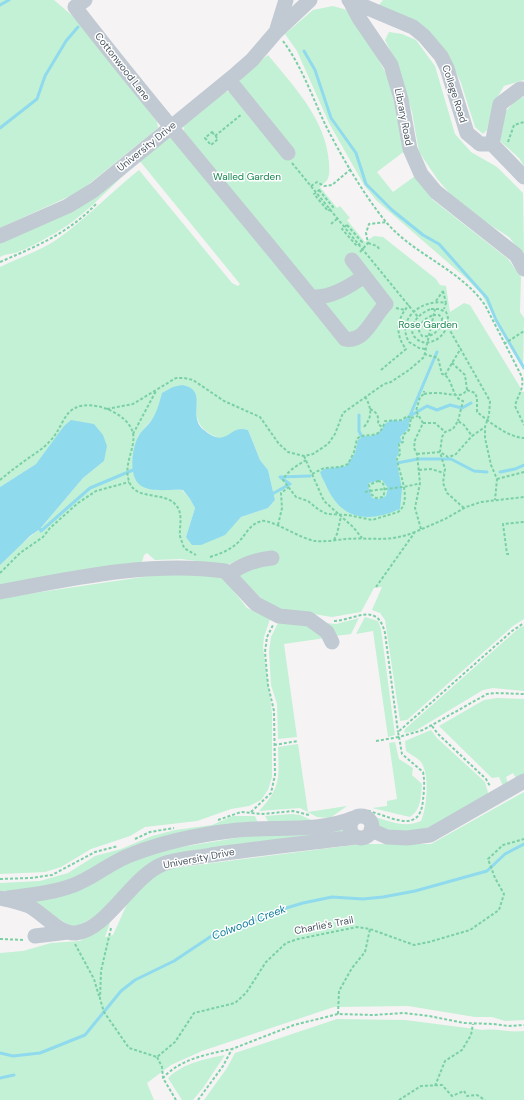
<!DOCTYPE html>
<html>
<head>
<meta charset="utf-8">
<style>
  body { margin:0 }
  canvas { display:block; background:#f5f3f3 }
</style>
</head>
<body>
<canvas width="524" height="1100"></canvas>
<script>
const context = document.querySelector('canvas').getContext('2d');
context.lineJoin = 'round';
function paint(path, color) { context.fillStyle = color; context.fill(path, 'evenodd'); }
function stroke(path, color, width, dash) { context.strokeStyle = color; context.lineWidth = width; context.lineCap = dash ? 'butt' : 'round'; context.setLineDash(dash || []); context.stroke(path); }
function label(font, color, halo, rows, align = 'center') {
  context.font = font + ' "DM Sans",sans-serif'; context.lineWidth = 3; context.setLineDash([]); context.textBaseline = 'middle'; context.strokeStyle = halo; context.fillStyle = color; for (const [text, x, y, turn = 0] of rows) {
    context.save(); context.translate(x, y); context.rotate((+turn || 0) * Math.PI / 180); context.textAlign = isNaN(turn) ? turn : align; if (halo) context.strokeText(text, 0, 0); context.fillText(text, 0, 0); context.restore();
  }
}
const green = new Path2D(`
  M0,0H54L82,24L157,122L158,128L79,192L0,228Z
  M383,0H524V80L504,86L493,105L487,130L483,134L475,127L461,83L450,58L379,5Z
  M333,6L347,10L357,22L387,75L406,150L377,172L393,192L415,176L433,200L508,259L521,277L520,312L524,318L523,369L482,295L467,279L377,201L364,185L329,123L297,51L285,34L313,10Z
  M389,32L402,34L416,40L435,66L455,134L471,152L497,167L523,193L524,256L509,237L462,207L438,180L419,152L412,112L399,68L385,40Z
  M268,55C294,87 326,119 329,163C329,167 330,174 328,178C327,182 322,184 320,187L337,208L340,206L350,218L347,220L365,242L374,236L383,237L436,279L440,285L446,286L450,312L464,303L470,305L520,387V391L524,392V619L513,626L407,720L400,721L385,620L380,613L372,610L382,587L374,588L361,612L332,617L270,607L238,575V560L228,565L181,559L155,560L147,553L144,555L142,562L102,571L0,587V565L10,553L41,528L83,478L104,461L45,453L36,464L0,487V267C18,258 40,251 56,240C86,219 110,193 139,170L232,283L238,286L240,284L139,160L169,137L185,135L183,125L225,91L233,93L240,87V78ZM197,401C195,417 197,426 212,435C215,436 218,438 220,438C233,439 232,425 248,430L260,460L268,470L275,500L268,508L241,517L224,535L186,537L195,508L190,499L182,490L149,489L135,478L133,460L138,436L154,417Z
  M524,97V166L519,158L500,141L505,112L518,98Z
  M133,167C105,191 82,220 48,237C38,243 26,249 15,253C10,254 5,254 0,257V241Z
  M163,574L221,575L247,608L270,619L264,637L263,647L272,713V777L268,790L261,800L249,806L231,809L197,821L145,827L130,836L91,849L61,867L45,872L0,874V598Z
  M365,617L378,621L381,629L395,735L388,737L373,631L356,634Z
  M359,618L351,634L335,636L326,623L336,624Z
  M278,623H311L325,638L284,644L297,737L278,739L277,704L271,685L269,652L271,637Z
  M524,626V691L493,688L483,690L415,731L404,733L405,729L519,628Z
  M497,698L524,699V776L517,780L513,773L506,777L508,784L503,786L499,777L492,778L439,726L484,700Z
  M431,730L437,738L485,782L489,796L432,830L407,834L376,828L375,817C392,822 404,828 421,821C427,808 430,774 421,762C418,758 411,755 406,751L405,741Z
  M395,742L399,759L413,768L412,775L422,784C421,797 421,810 410,817L372,808L387,806V801L397,799L389,743Z
  M298,744L308,812L347,806L330,818L317,817L300,808L259,811C281,787 279,779 278,747Z
  M524,792V1020L505,1021L492,1017H475L408,1006L334,1007L202,1051L171,1065L147,1083L154,1100H0V953L23,951L51,943L80,941L100,930L112,917L105,937L113,935L127,904L153,877L166,869L361,844H431Z
  M292,814L300,815L316,822L269,823L265,816Z
  M233,816H255L258,823L139,846L73,880L57,885L4,892L0,890V883L40,881L68,873L95,856L121,849L152,836L175,830L212,825Z
  M344,827L346,833L161,860L104,911L75,928L24,899L144,853L255,835Z
  M337,1019L405,1020L483,1030C497,1028 510,1033 524,1031V1100H204L227,1068L235,1053Z
  M225,1055L203,1088L193,1100H182L168,1078C183,1063 205,1059 225,1055Z`);
const water = new Path2D(`
  M182,385C210,390 186,416 204,430C228,450 228,424 248,430L260,460L268,470L275,500L268,508L241,517L225,535L201,545H192L186,537L195,508L190,499L183,490C170,489 150,493 140,485C128,476 132,447 139,435C143,429 151,423 154,416C158,409 160,400 162,393L173,387Z
  M407,417L410,419L408,429L400,437L402,442L398,444L399,453L396,458L402,489L400,509C365,524 340,519 325,483C323,479 321,476 320,472L324,469L346,466L355,453L358,440L364,436C376,437 380,433 386,423L391,420L402,421ZM382,480L388,488L386,496L379,499L372,498L368,486L369,483Z
  M71,420L94,424L103,435L107,446L104,461L83,478L40,529L30,536L0,565V487L36,464L64,426Z`);
const stream = new Path2D(`
  M0,5L9,0
  M304,51L315,70L331,118L356,153L366,184L392,210L423,235L439,244L487,298L496,320L524,368
  M0,128L37,99L45,76L66,41L78,27
  M359,415V431L362,437
  M410,416L427,406L437,410L450,405L462,408L471,403
  M409,418L437,352
  M397,463L418,459H451L474,471L487,472
  M500,472L515,469L524,465
  M274,493L290,484L280,477L310,476
  M40,529L41,531L90,488L133,470
  M0,1053L13,1056L40,1053L85,1035L121,991L135,980L174,961L213,935L249,923L273,912L303,903L332,897L363,899L383,897L415,891L487,871L505,854L524,844
  M0,1078L14,1075`);
const path = new Path2D(`
  M283,41C301,65 312,96 325,124C341,156 364,195 386,222C414,255 460,269 485,305L522,377C524,390 518,394 515,406L524,425
  M212,132L218,139L211,145L205,138Z
  M215,136L242,114
  M508,142L514,125L524,122
  M292,163L418,317
  M311,186L317,182L324,186L332,185L351,169
  M319,190L333,207L328,211L314,194Z
  M331,224L338,218
  M347,225L362,242L357,246L342,229Z
  M368,243L377,246L380,250
  M360,252L368,243L366,233L369,224L387,222
  M0,262C37,246 69,233 97,203
  M443,291L446,303
  M436,301L443,291
  M396,308L405,310
  M431,309H439L446,312C456,331 427,355 413,335C409,323 420,313 431,309Z
  M433,315H439L442,318C442,329 433,338 422,336L419,331C419,323 426,318 433,315Z
  M412,327L449,324
  M448,327L490,401L489,415L485,427V438L491,465L497,479L495,500
  M504,344L524,331
  M425,349L419,348L409,342C395,318 424,298 446,303L444,309
  M424,354L438,358L442,374C454,377 450,397 463,401L458,421
  M381,370L406,349C395,335 396,319 409,305
  M445,375L461,348
  M467,390L475,393L477,398V412C490,422 507,437 524,438
  M424,394C440,391 446,395 459,395C463,395 465,392 467,390L465,375L451,362
  M107,409L133,404L176,378H184L193,380L224,401L260,417L279,444L288,452L304,456L313,454L328,444L335,434L343,413L384,384L391,382L409,370L424,357L435,309
  M370,409C377,412 379,416 378,424L382,427
  M411,418L418,416
  M423,423H435L445,432
  M364,427C372,417 372,410 366,398
  M133,434L156,391
  M417,454L440,452L448,457L455,455L472,436
  M304,456L324,501L353,527L362,538
  M306,460C298,465 287,471 283,480L296,497L308,501L319,510L327,514L348,515L372,520L398,512C413,501 399,474 397,459L400,454L399,444L403,442V435L409,430L411,418L407,416L402,420L385,421C384,424 383,428 381,430C375,439 364,432 357,439L354,452L348,464L340,467L324,468L312,474
  M419,470L431,469L444,473
  M497,479L524,472
  M0,480C6,475 12,470 19,465C33,454 47,448 57,432C62,424 66,412 75,408C92,399 128,413 133,433C136,448 123,464 129,481C135,501 163,491 175,504C184,513 179,526 180,536C181,540 183,544 184,548L196,555
  M378,481L382,482C385,486 385,492 383,497L376,498L371,494L369,485Z
  M365,492C382,488 402,489 420,483
  M464,508L447,493L443,483L445,469L440,452L442,437L445,432L453,429L458,421L464,425L472,436L485,427
  M278,525L282,508L281,493L289,487
  M421,529L415,508L420,483L417,454L414,448L415,440L423,423L416,411L420,397L424,394V391
  M334,540L337,534L341,516
  M509,554H507L503,524L524,522
  M210,557C219,554 228,551 235,545C245,538 248,524 262,521C271,519 301,539 315,541C325,542 336,540 346,539C373,537 388,543 415,532
  M0,573L20,553L43,537L50,528L78,503L96,491L129,482
  M376,587L415,532L445,519L466,507L481,502L524,497
  M334,621C356,620 377,601 385,633L398,732
  M432,726L438,734L486,779L490,786
  M376,741L399,737L398,732L512,631L524,623
  M274,745L298,741
  M363,810C384,812 420,839 423,800C424,791 425,782 423,772L402,754L399,737L423,730L487,694L495,693L524,694
  M251,812L271,793L275,775L274,711L268,685L265,652L267,637L273,625
  M218,820L241,812L263,814L293,811L309,815
  M135,839L150,832L174,828
  M0,879L31,878L52,875L95,852L118,846
  M111,928L101,971L100,999L104,1012L129,1048L157,1057L175,1042L194,1013L235,1003L246,993L266,962L286,943L298,939L357,927L370,929L414,945L429,942L470,930L499,910L504,894L495,878L488,859L503,845L524,839
  M0,939L25,940
  M75,944L94,979L99,996
  M338,1014L339,991L352,968L365,952L370,929
  M157,1057L162,1067L163,1078
  M435,1086L445,1061L462,1050L471,1035L473,1024
  M176,1100L163,1078C180,1059 208,1054 232,1049
  M198,1100L223,1066L232,1049L294,1025L338,1014L373,1015L404,1013L429,1016L464,1023L494,1024L508,1026L524,1025
  M399,1100L421,1086L442,1085L452,1096L464,1091L467,1096L477,1095L485,1100`);
const minor = new Path2D(`
  M85,0L75,7C162,120 256,227 345,339C365,343 372,318 386,304L352,260
  M349,0L413,27L424,36L441,56L447,68L467,133L480,144H492L524,177
  M350,1L359,18L391,65L401,99L410,149L421,174L436,192L516,255L524,269
  M277,29L286,0
  M229,80L288,153
  M492,144L500,104L520,89H524
  M0,236L68,206L94,190L236,74L252,60L276,32L310,0
  M312,297C331,298 349,287 364,276
  M229,574C243,564 255,560 272,558
  M0,592C74,578 150,561 225,571L256,604L279,616L309,619L327,632L332,642
  M350 827a11 11 0 1 1 22 0a11 11 0 1 1-22 0Z
  M371,830L387,837L407,838L430,835L524,781
  M0,898C10,900 20,902 29,906C44,914 59,934 76,933C108,929 132,876 163,864C178,858 196,858 211,855C259,848 308,843 356,837
  M8,898C30,895 53,893 74,885C95,877 112,861 133,854C164,842 197,835 230,831C271,825 315,834 354,818
  M35,936L68,932`);
const streetNames = [
  ["Cottonwood Lane",122,67,52],
  ["College Road",454,94,72],
  ["Library Road",403,117,79],
  ["University Drive",147,147,-39],
  ["University Drive",199,859,-11],
  ["Charlie's Trail",324,926,-11]
];
const parkNames = [
  ["Walled Garden",247,177],
  ["Rose Garden",428,325]
];
const waterNames = [
  ["Colwood Creek",249,923,-21]
];
paint(green, '#c3f1d5');
paint(water, '#90daee');
stroke(stream, '#90daee', 3);
stroke(path, '#7ad0a6', 2, [3, 2]);
stroke(minor, '#c1cad2', 15);
label('10px', '#4a5661', '#fff', streetNames);
label('10px', '#17864f', '#fff', parkNames);
label('italic 11px', '#0c7c9b', '#fff', waterNames);
</script>
</body>
</html>
